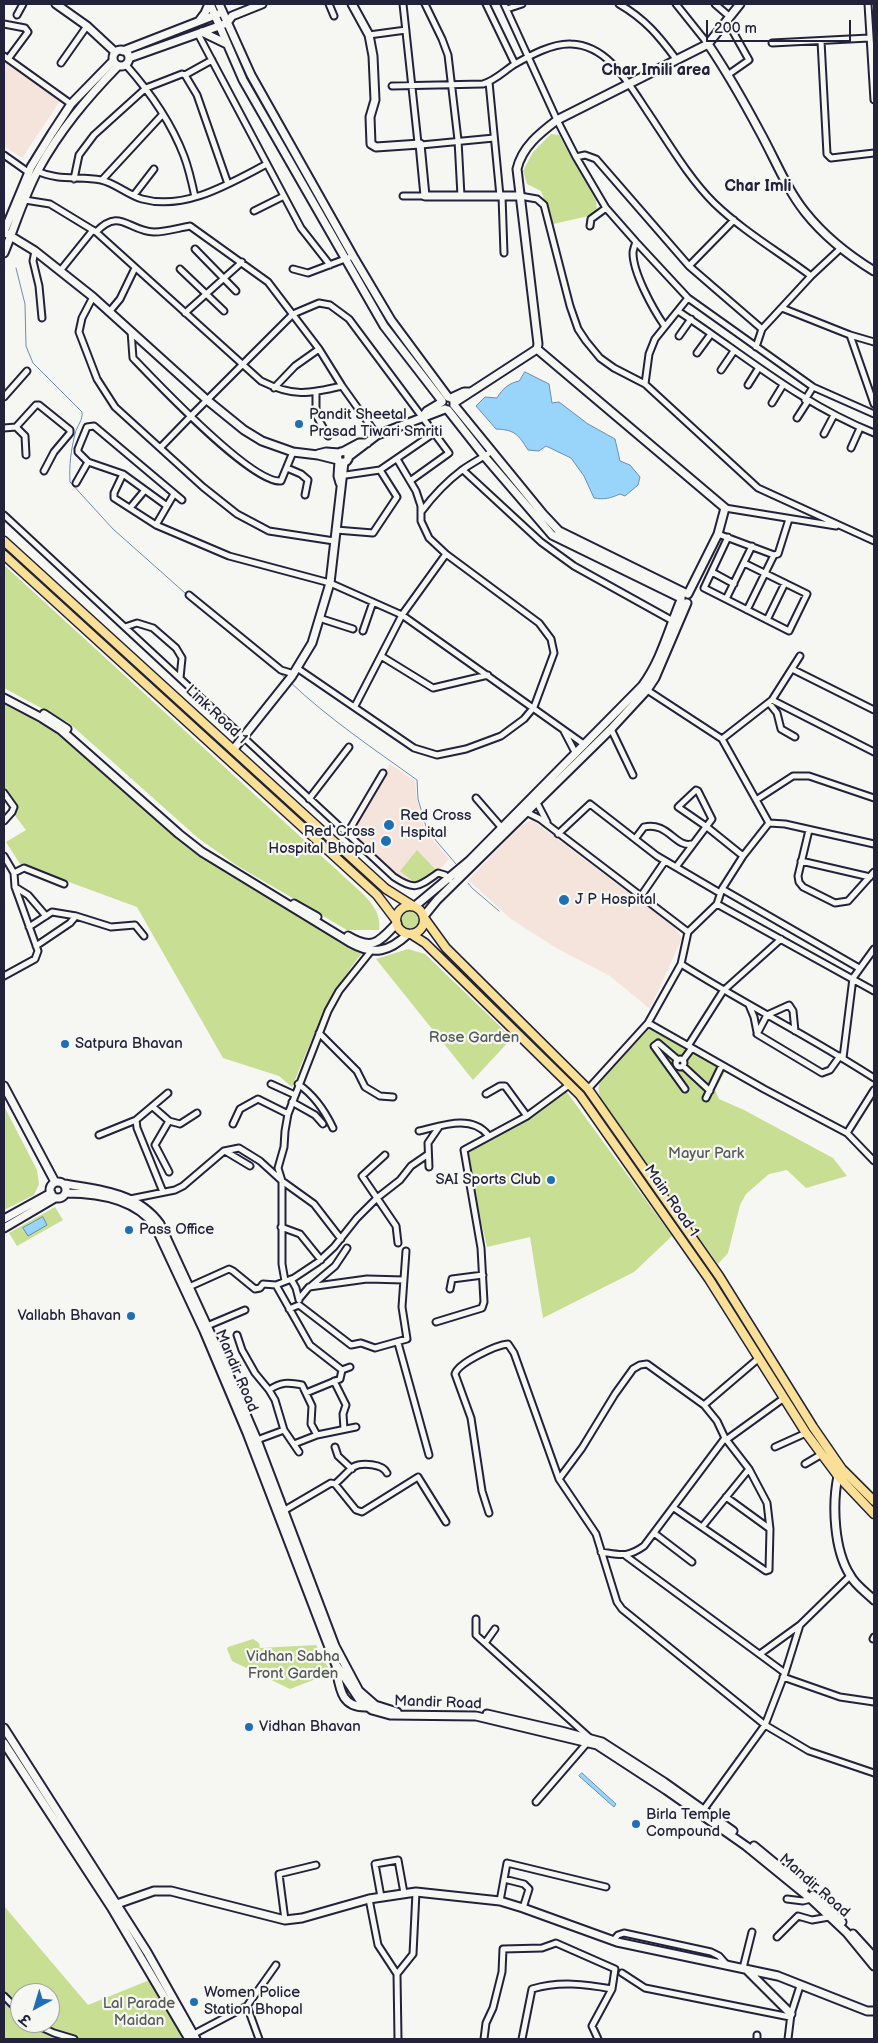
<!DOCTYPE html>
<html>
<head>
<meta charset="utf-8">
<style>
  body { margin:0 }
  #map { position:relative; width:878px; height:2043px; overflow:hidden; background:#f6f6f2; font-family:"Balsamiq Sans","Playpen Sans Deva",sans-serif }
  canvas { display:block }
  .frame { position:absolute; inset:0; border:5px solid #22223b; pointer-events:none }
  .north { position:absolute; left:10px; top:1983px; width:50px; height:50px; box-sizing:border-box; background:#f6f6f2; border:1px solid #a1a1a9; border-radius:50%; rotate:219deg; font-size:14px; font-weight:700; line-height:20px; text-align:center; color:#22223b }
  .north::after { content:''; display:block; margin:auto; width:18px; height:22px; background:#1f6fb2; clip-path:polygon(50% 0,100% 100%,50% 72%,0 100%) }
  .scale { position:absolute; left:706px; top:20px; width:145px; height:22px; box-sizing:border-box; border:2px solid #22223b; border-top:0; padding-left:6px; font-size:15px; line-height:18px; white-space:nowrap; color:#22223b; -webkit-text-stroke:4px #f6f6f2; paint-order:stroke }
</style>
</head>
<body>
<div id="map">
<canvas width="878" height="2043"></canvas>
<div class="frame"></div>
<div class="north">उ</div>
<div class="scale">200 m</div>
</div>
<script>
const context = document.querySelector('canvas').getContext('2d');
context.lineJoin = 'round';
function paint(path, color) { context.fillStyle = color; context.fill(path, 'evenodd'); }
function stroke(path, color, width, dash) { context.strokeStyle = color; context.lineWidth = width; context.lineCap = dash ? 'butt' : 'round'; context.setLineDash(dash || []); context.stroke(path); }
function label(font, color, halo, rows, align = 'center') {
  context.font = font + ' "Balsamiq Sans",sans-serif'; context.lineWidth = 4.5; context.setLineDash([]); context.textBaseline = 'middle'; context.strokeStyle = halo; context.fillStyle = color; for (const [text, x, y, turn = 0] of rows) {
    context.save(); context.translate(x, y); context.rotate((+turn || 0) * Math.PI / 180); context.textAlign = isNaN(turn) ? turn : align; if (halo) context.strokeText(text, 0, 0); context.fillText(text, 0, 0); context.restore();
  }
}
const built = new Path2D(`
  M4,60L60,101L22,158L4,146Z
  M390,764L415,781L417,800L425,830L449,859L439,870L418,883L408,884L395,877L349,834Z
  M532,820L674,927L682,938L650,1009L610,976L558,949L511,919L468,880L522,825Z`);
const green = new Path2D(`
  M551,134L559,135L596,200L597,210L593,215L553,224L541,191L527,184L523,171L533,152Z
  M4,565L364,895C374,906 381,915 379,930H347L236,865L198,838L69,723L4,688Z
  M4,704L41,722L90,759L195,852L302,919L364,951C329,991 312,1040 292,1087L279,1076L223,1058L137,907L20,864L6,842L26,830L4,801Z
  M417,850L435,869L415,883L400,871Z
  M400 920a11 11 0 1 1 22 0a11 11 0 1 1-22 0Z
  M408,949L425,954L512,1038L473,1080L376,959Z
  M649,1029L726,1070L715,1090L719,1099L744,1110L833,1158L847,1176L806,1188L787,1170L769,1174L746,1194L740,1205L728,1253L718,1264L603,1104C599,1096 597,1090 600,1081Z
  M560,1088L566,1091L672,1236L634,1272L543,1318L530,1237L487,1247L466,1156L471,1147Z
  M4,1106L37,1170L39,1184L34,1195L4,1210Z
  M55,1207L63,1220L17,1246L9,1233Z
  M253,1639L259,1643L260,1648L316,1645L331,1673L290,1689L232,1661L227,1649L228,1647Z
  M4,1906L88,2005L152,1979L183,2039H4ZM20,1993H50V2023H20Z`);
const water = new Path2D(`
  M525,372L549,384L552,403L559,402L588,424L615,439L620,461L630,465L640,477L638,485L625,496L620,494C611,498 604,500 594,498L584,476L571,458L546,446L539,451L528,450C518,434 515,430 496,429L476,406L485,397L497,398C502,389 509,383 519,381Z
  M43,1217L47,1225L28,1236L23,1228Z
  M582,1773L616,1804L614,1807L579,1776Z`);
const stream = new Path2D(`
  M16,268L25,304L26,346L33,363L82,412C83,421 77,425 75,434C71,450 69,465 70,482L113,529L203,609
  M264,659L285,678
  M290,682C329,719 374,749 417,780L418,799L427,830L456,864
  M468,883L472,888L499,911`);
const street = new Path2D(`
  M329,4L334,16
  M403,4L418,143
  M425,4L442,39L448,55L458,140L461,196
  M486,4L515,64
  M504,4L557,120L576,157L606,208L636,242L688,298L813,387L874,414
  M619,4C645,19 659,36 676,59
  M676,4L708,44
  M715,4L730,17
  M868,4L874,100
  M507,9L522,4
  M17,15L23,4
  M727,21L749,60L729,74
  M4,24L25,28L28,32L8,59
  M198,34L301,228L330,265
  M369,35L406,30
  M821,41L827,154L831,158L874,153
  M772,43L869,38
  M4,56L71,104
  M61,63L87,26
  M126,65C150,92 171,122 184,156C189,169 192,183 195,197
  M185,75L212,60
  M489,82L500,196
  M392,86L483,84C496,80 504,71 515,64C531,55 553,43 571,44C608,45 629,84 647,111C668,142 688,177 714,203C743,231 779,252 811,276
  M421,145L494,138
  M4,155L28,172
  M576,157L585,155L596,159L689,266L762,329
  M37,171C58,181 79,176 101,180C115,183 128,195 142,199C186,211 230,183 267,164
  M74,179L79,155L94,135L146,88L182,74L185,75L197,95L228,184
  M102,180L163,114
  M134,195L154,169
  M403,196H425
  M502,196L504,253
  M520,196L537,199L544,205L570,306L578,329L586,341L600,358L614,368L645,384L758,488L874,541
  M25,200L50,204L96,232L261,381C293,397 308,394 342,386
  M254,211L284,196
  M590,226L591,219L606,208
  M96,232C120,207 128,231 154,232C167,232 178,228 190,226L268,282L319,349L342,386L377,435
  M636,242C635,245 633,250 633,253C633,273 653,309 664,325
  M195,249L236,291
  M35,251L33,261L39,286L42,318
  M689,266L734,220
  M180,269L224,311
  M293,269L308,273L353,256
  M60,271L93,230
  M93,297L82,318L79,332L97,379L115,407L203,487L237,514L269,531L334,541
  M782,308L850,335L874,342
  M110,311L120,299L135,268
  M678,311C743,354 801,404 874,433
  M185,313L242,262
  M131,331L133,358C156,382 252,484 281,481L293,452
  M850,335L874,404
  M679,336L691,319
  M756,347L762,329L811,276L841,248
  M697,353L711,334
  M721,370L734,351
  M645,384L649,354L655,339L688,298
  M748,385L758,369
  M274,388L295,366L319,349
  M316,392V415L328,436
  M4,397L27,371
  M805,400L813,387
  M772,403L783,385
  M797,418L808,401
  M16,427L25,436L26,455
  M4,428L16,427L36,405H39L70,430V433L54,452L44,471
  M824,434L834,415
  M161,447L191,416L293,314L319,303L330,305L349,319L449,453L410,481
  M851,448L860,428
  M287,468L301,474L308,480L305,495
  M463,470L541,542L574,566L673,621
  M123,474L114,493V498L156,525L229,556L330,583L402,615L585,745
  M339,476L380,470L434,433
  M76,483L88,462
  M167,506L123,474L88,462L78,452V449L87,427L94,426L182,500
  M130,508L145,490
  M725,508L836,526
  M421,512C433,496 446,482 462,470C472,463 482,458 492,451
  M4,515L394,877C415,891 418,887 438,873L445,875L450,880
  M156,525L174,494
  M336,530L373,533L397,497L380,470
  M718,534L774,555L778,554L789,519
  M728,537L704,588L789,631L807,594L744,563
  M712,572L734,584
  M189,595L281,670L294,674
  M726,599L752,546
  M747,610L774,555
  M319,618L353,629
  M767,620L785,583
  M125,627L137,623L153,628L176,648L182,658L180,678
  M363,631L373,602
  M381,656L433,688L488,675
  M297,668L414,748L437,755L466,749L501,736L524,719L534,707L554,653L551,639L539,623L446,554L429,538L421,521V506L416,491L397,459
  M792,669L874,710
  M644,688L722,739L769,823L785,824L874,844
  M772,700L874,752
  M769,703L777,713L781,729L795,737
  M355,706L402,615L446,554
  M611,729L633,775
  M564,731L576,754
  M722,739L772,700L800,656
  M4,793L14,807L12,812L4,821
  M476,798L502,828
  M309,799L349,747
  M756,800L793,776H809L874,798
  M536,801L547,822
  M524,811L540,819L688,932
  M809,830L798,876L799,882L803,887L835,903L848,901L874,872
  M347,834L383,773
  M558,834L590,804L657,856L720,893
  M635,839L644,827C667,821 676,848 691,844
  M4,856L14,873L15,887L38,951L35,959L4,976
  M801,861L870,877
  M676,867L712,819L698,791L696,790L678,807L707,827L743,856
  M14,873L24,868L64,884
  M15,887L28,895L46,916
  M722,889L859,968
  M641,896L665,861
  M717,904L874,991
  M29,927L52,912L76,916L111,927L135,925L144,936
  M36,946L70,923L76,916
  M681,964C744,1004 811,1037 874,1078
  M749,1005L754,1017L757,1032
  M648,1023L764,1089L847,1133L874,1161
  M795,1031L793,1011L789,1005L767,1015L757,1034L822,1073L830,1070L840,1056
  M319,1033L357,1071L365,1087L380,1096L393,1097
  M688,1046L723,991L781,939
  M843,1058L853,978L874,949
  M676 1063a4 4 0 1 1 8 0a4 4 0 1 1-8 0Z
  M678,1060L658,1043L654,1046L685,1089
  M683,1060L692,1048
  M683,1066L710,1091
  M271,1084L295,1095
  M298,1084C314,1095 325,1111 333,1128
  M588,1089L648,1023L681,964L688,932L717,904L722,889L743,856L769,823
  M486,1094L500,1086H505L527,1116
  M706,1098L722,1065
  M292,1102L315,1115L323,1124
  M153,1107L169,1121L155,1145L169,1172
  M169,1121L180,1124L197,1113
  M233,1124L240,1109L258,1099L288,1114
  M419,1131C441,1126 471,1114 488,1135
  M847,1133L874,1090
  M99,1135L136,1120
  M225,1151L250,1166
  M385,1155L362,1176L396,1226L398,1243
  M429,1167L428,1143L439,1127
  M163,1192L137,1128L136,1120L168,1093
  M130,1199L175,1190L183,1186L224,1151L239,1148L260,1161L282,1181L314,1204L341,1239
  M281,1227L300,1234L321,1260
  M291,1279L296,1288L299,1300
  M285,1281L282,1264V1181L278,1168L284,1147L285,1131L288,1114L328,1011L339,991L371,951
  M276,1285L310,1345L342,1370
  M189,1287L229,1269L233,1271L255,1289L260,1288L263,1284L276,1285L294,1278L318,1262L334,1247L357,1218L377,1198L400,1180L411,1166L427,1155
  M310,1287L335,1266L347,1248
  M450,1289L452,1279L483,1275
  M299,1299L309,1287L367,1279L404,1280
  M289,1309L299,1305L351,1345L361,1343L375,1348L407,1339L402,1307L406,1251
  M436,1322L482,1308L484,1302L481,1248L464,1150L527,1116L569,1085
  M207,1326L245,1310
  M237,1335L242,1350L255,1373L269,1390L275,1400L284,1430L299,1452
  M398,1343L429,1455
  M334,1381L346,1405L343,1414L344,1429
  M269,1390C281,1382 288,1382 302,1385L312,1406L311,1424L317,1435
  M306,1393L340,1379L342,1370L350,1367
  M704,1405L759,1358
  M257,1440L284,1430
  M726,1440L784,1398
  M294,1444L317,1435L356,1427
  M335,1447L338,1456L352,1469
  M775,1447L806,1433
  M805,1464L822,1454
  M559,1479L582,1448L615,1394L633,1369L640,1365L647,1364L704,1405L717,1421L725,1438L749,1469L767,1503L770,1529L769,1570L766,1571L674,1508
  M335,1484C341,1479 349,1470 353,1467C362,1462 383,1464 387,1473
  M726,1497L770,1529
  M285,1510L331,1483L335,1484L356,1510L362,1512L418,1477L446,1522
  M489,1513L482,1491L471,1418L455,1374C458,1363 496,1345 508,1344L514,1353L559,1479L596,1534L617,1602L622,1609L765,1725L809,1751L874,1773
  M702,1527L749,1469
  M654,1533L692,1562
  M601,1552C621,1555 627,1558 644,1546L725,1438
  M626,1556L785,1673
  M476,1619V1635L590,1738
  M873,1639L874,1637
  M485,1643L495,1629
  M760,1654L800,1625L850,1576
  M783,1677L840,1697L874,1702
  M536,1802L587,1743
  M704,1809L765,1725L785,1673L800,1625
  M504,1879L524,1884L529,1889L523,1908
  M381,1897L375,1864L398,1860L404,1893
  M369,1899L378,1945L397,1974L398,2039
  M787,1899L803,1901L811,1899
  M500,1901L507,1863L606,1887
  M285,1920L279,1874L316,1865
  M777,1937L798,1916L812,1920L829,1917
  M613,1941L618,1935L624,1933L711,1952L719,1956L727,1965
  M743,1968L752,1932
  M622,1973L645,1988L790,2017
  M397,1974L413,1954L416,1892
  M4,1996L20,2012
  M247,2006L259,2039
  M32,2023L54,2033L74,2039
  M194,2034L247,2006L276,1965
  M484,2039L486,2023L493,2008L502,1972L503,1949L542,1948L556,1943L615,1969L612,1989L592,2026L598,2039
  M522,2039L532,1989C559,1981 585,1984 612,1989
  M757,2039V2035
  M788,2039L791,2014L800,1986`);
const secondary = new Path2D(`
  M56,4L87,26L115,52
  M210,4L243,80L384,326L442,401
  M219,4L251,75L353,256L391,320L448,397
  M352,4L369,35L373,56L375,100L370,117L371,144L376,147L420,144L425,196H520
  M199,21L205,13L209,4
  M202,32L227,44
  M708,44C727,72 744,102 760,132C775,159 786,188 805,212C824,236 848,255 874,271
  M113 58a8 8 0 1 1 16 0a8 8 0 1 1-16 0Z
  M123,51L218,14
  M129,58L219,26L227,23L232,16L262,4
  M4,232L35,251L93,297L207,400L244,430L262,441L293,452L318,455L338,460
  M4,232L31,167L52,133L71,104L113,61
  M4,253C15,226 24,196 38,170C60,130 86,99 118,66
  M537,349L725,508L718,534L688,594
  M451,398L464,392H469
  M454,403L537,349L538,344L517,169C522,147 540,133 557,120L708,44L740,4
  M454,405L543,514L559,531L685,593
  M448,410L485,457L552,535L681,598
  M423,416L427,411L442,402
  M344,451L359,443H367
  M337.5 457a5.5 5.5 0 1 1 11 0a5.5 5.5 0 1 1-11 0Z
  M318,454L326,452L339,453
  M348,457L377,435L445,409
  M339,461L338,476L340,483
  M4,698L42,718L61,730L179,834L202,852L351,943C374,956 390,951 408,934
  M44,714L67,729
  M233,750L292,676L312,643L330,583L344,462
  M294,904L317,917
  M415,906L469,861L642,686C661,661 669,628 681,600
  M424,916L437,900L611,729L647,690L655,678L687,603
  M348,936C373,951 379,942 397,923
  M4,1086L55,1182
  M50 1190a8 8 0 1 1 16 0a8 8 0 1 1-16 0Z
  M64,1184C98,1189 138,1193 160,1224L220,1354L257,1440L335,1646L359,1691L375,1705L397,1712
  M66,1193C97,1193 135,1198 155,1226L204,1331L247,1433L335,1663L361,1702L372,1710L390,1715L476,1716L597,1745L666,1790L746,1846L811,1899L847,1933L874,1966
  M4,1219L51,1193
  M4,1228L55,1198
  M838,1476C832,1505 834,1550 850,1575C855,1585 867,1593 874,1600
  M336,1668C340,1689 341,1708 367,1707
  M487,1714L561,1731L602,1742L664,1782L733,1831
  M4,1728L147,1952L196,2039
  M4,1743L111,1907L189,2039
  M754,1846L805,1888
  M813,1895L842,1922
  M117,1904L154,1891H171L285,1920L302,1918L369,1899L416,1892L500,1901L523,1908L617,1942L778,1976L867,2011H874
  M853,1934L874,1957
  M747,1970L791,2014`);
const primary = new Path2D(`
  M4,541L386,889L413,906
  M4,555L377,895L396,920
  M396 920a14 14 0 1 1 28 0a14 14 0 1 1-28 0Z
  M425,919L446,948L588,1089L719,1276L813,1427L842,1469L874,1501
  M411,934L425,943L580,1095L709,1279L806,1433L838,1476L874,1514`);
const markers = [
  [299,424,5,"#1f6fb2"],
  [389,825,6,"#1f6fb2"],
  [386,841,6,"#1f6fb2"],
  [564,900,6,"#1f6fb2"],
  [65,1044,5,"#1f6fb2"],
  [551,1180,5,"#1f6fb2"],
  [129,1230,5,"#1f6fb2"],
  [131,1316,5,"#1f6fb2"],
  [249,1727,5,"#1f6fb2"],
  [636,1824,5,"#1f6fb2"],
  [194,2002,5,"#1f6fb2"]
];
const poiNames = [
  ["Pandit Sheetal",309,415],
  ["Prasad Tiwari Smriti",309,432],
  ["Red Cross",400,816],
  ["Hspital",400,833],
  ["Red Cross",375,832,"right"],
  ["Hospital Bhopal",375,849,"right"],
  ["J P Hospital",575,900],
  ["Satpura Bhavan",75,1044],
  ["SAI Sports Club",541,1180,"right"],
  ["Pass Office",139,1230],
  ["Vallabh Bhavan",121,1316,"right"],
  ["Vidhan Bhavan",259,1727],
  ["Birla Temple",646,1815],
  ["Compound",646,1832],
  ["Women Police",204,1993],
  ["Station Bhopal",204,2010]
];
const streetNames = [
  ["Link Road 1",216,715,43],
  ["Main Road 1",671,1201,55],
  ["Mandir Road",236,1371,67],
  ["Mandir Road",438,1703,2],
  ["Mandir Road",814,1886,41]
];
const parkNames = [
  ["Rose Garden",474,1038],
  ["Mayur Park",706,1154],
  ["Vidhan Sabha",293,1657],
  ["Front Garden",293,1674],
  ["Lal Parade",139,2004],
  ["Maidan",139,2021]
];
const neighbourhoodNames = [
  ["Char Imili area",656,71],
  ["Char Imli",758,187]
];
paint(built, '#f4e4db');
paint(green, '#c7de93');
paint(water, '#99d4fa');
stroke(water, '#698dae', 1);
stroke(stream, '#698dae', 1);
stroke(street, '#22223b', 9);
stroke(secondary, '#22223b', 11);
stroke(primary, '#22223b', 11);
stroke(street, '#f6f6f2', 5);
stroke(secondary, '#f6f6f2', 7);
stroke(primary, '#f9e096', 8);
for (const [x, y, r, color] of markers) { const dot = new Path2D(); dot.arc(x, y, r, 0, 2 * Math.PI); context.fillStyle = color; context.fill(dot); stroke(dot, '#f6f6f2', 2); }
label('15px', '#22223b', '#f6f6f2', poiNames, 'left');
label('15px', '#22223b', '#f6f6f2', streetNames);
label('15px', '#545a55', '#f6f6f2', parkNames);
label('bold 16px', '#22223b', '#f6f6f2', neighbourhoodNames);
</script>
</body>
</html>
